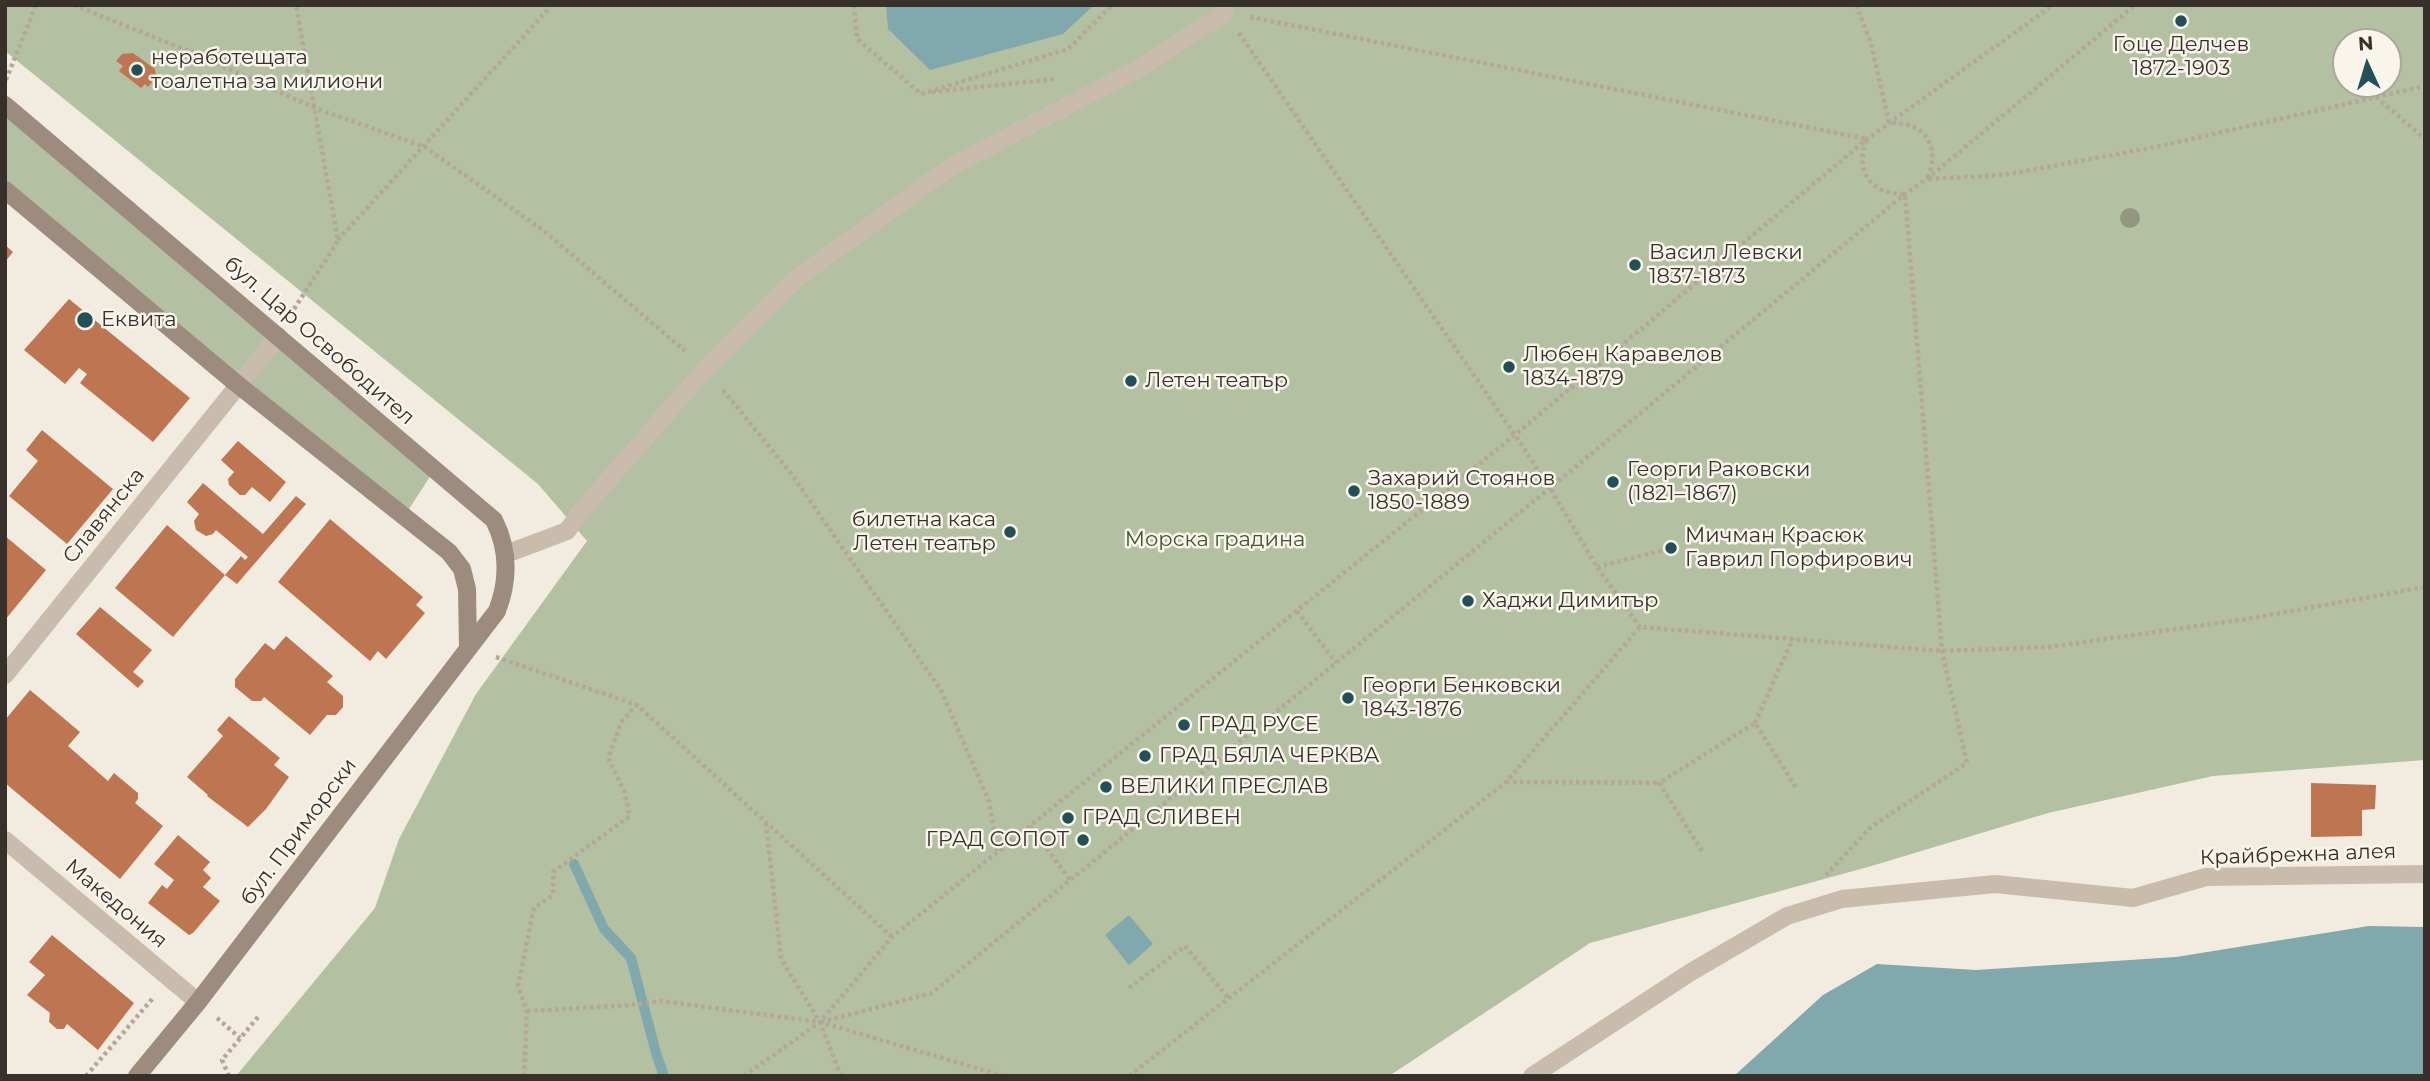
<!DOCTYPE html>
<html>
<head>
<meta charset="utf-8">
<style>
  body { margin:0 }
  #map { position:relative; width:2430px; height:1081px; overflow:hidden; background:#f2ebe0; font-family:Montserrat,sans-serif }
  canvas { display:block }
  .frame { position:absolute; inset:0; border:7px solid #38302b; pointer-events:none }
  .north { position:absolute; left:2332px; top:28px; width:70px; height:70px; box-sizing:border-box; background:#f9f5ed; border:2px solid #aca69f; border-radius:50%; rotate:356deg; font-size:19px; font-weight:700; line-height:28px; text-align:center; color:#38302b }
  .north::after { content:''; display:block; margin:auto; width:24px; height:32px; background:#234f57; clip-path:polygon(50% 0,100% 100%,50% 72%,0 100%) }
</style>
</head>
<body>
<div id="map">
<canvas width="2430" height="1081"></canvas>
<div class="frame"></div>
<div class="north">N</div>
</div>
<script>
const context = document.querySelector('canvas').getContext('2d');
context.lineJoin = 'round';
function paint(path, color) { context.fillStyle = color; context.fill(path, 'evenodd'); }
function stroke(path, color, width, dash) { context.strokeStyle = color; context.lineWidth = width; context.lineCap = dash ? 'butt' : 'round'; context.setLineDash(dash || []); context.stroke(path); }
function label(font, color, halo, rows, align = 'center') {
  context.font = font + ' Montserrat,sans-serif'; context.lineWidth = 5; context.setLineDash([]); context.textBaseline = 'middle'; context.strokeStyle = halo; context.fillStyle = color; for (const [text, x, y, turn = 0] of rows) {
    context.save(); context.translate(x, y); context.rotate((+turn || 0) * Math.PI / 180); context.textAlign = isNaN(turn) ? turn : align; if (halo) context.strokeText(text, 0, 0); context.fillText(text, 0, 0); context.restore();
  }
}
const green = new Path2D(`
  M5,5H2425V760L2213,776L2048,813L1868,867L1590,943L1389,1076H236L375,908L399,839L476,694L587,541L538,484L5,51ZM2346,42H2388V84H2346Z
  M5,110L435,469L407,512L200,345L5,182Z`);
const water = new Path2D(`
  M886,5H1094L1063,34L930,70L888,29Z
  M1129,915L1153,944L1129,965L1105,935Z
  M2369,926L2425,927V1076H1734L1823,995L1877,964L1976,970L2176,957Z`);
const stream = new Path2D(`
  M574,864L604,929L631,958L656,1053L664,1076`);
const building = new Path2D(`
  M133,53L155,69L156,77L148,87L145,84L141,88L119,71L123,66L116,61L122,54Z
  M5,245L13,252L5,262Z
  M69,299L190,398L153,442L80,383L87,374L79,368L65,384L24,350Z
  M42,430L113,489L67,544L9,496L38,461L26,450Z
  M238,441L286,482L270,502L252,487L245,495H240L229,485L228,479L234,472L221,460Z
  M203,483L263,534L296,496L306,504L237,584L225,575L241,556L245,560L248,557L216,530L213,534L206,536L196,530L194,521L199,514L187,502Z
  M330,519L423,597L416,605L425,613L386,659L378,651L370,661L278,582Z
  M167,525L225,575L173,637L115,588Z
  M5,536L46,570L5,620Z
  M100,607L152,650L133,672L144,681L138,688L76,634Z
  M286,636L333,676L327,682L343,696V707L336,715H327L310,735L264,697L261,701H252L235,687V679L265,643L274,650Z
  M30,690L80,732L68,746L108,781L114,773L138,793V799L135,803L163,826L120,879L5,783V720Z
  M229,716L280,758L274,765L289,777L266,809L248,827L207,796L208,795L187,777L223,736L217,730Z
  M2311,783L2376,785L2375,809L2362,810V836L2311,837Z
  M178,835L210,862L203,870L211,878L203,887L220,901L193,933L189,935L148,903L162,885L167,889L174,880L154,864Z
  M52,935L134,1003L98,1050L67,1024L64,1029H57L49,1022L50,1013L27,995L45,975L29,962Z`);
const path = new Path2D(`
  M74,5L196,54L315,108L425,147L544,231L685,351
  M854,5L857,39L921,94L1068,49L1112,5
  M1856,5L1871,43L1889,123C1924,121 1942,146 1927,179L2003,175L2156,147L2425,86
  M1250,17L1867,139C1854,171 1870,194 1905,194L1942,651L1967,763L1871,827L1826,875
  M1239,33L1515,435L1550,488L1597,567L1640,627
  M6,80L36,5
  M932,92L1055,79
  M2376,97L2425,139
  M338,240L552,5
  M294,309L338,241L296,5
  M723,390L790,472L941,690L989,801L998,852
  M1597,567L1671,548
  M1297,611L1336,663
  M496,657L637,705L892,937
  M1755,723L1793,638
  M1506,782L1659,783
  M766,823L781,959L820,1022L841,1076
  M1030,826L1070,880
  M1702,851L1659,783L1755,723L1797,789
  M1129,988L1185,946L1229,999
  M527,1011L620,1006L661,1001L820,1022L1003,1076
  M217,1018L240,1038
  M821,1022L932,993L1550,488L1905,194L1927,179L2135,5
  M86,1076L153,998
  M229,1076L222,1060L258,1017
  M524,1076L527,1011L518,986L534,908L553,895V872L630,816L624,791L608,758L622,721L637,705
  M744,1076L820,1022L892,937L1515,435L1867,139L2053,5
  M1129,1076L1506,782L1640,627L1942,651L2049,647L2247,619L2425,587`);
const service = new Path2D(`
  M506,554L567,531L582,510L706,368L797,278L952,166L1136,70L1225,13`);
const pedestrian = new Path2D(`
  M1532,1076L1691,972L1787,916L1842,899L1995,884L2133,898L2206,877L2425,874`);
const minor = new Path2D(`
  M5,675L278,336
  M5,840L198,1002`);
const secondary = new Path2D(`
  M5,105L494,520C509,550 509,580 497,611L198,1002L137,1076
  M5,190L237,384L449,552L462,569L467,589L468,648`);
const trees = [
  [2130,218]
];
const markers = [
  [2181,21,7,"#234f57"],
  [137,70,7,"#234f57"],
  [1635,265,7,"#234f57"],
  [85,320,9,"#234f57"],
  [1509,367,7,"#234f57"],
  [1131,381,7,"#234f57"],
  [1613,482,7,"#234f57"],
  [1354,491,7,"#234f57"],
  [1010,532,7,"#234f57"],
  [1671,548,7,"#234f57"],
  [1468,601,7,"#234f57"],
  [1348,698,7,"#234f57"],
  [1184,725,7,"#234f57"],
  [1145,756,7,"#234f57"],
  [1106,787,7,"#234f57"],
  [1068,818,7,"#234f57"],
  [1083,840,7,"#234f57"]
];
const poiNames = [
  ["Гоце Делчев",2181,45,"center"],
  ["1872-1903",2181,69,"center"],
  ["неработещата",151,58],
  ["тоалетна за милиони",151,82],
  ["Васил Левски",1649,253],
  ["1837-1873",1649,277],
  ["Еквита",101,320],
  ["Любен Каравелов",1523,355],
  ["1834-1879",1523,379],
  ["Летен театър",1145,381],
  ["Георги Раковски",1627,470],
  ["(1821–1867)",1627,494],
  ["Захарий Стоянов",1368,479],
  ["1850-1889",1368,503],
  ["билетна каса",996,520,"right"],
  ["Летен театър",996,544,"right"],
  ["Мичман Красюк",1685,536],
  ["Гаврил Порфирович",1685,560],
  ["Хаджи Димитър",1482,601],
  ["Георги Бенковски",1362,686],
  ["1843-1876",1362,710],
  ["ГРАД РУСЕ",1198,725],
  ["ГРАД БЯЛА ЧЕРКВА",1159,756],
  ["ВЕЛИКИ ПРЕСЛАВ",1120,787],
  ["ГРАД СЛИВЕН",1082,818],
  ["ГРАД СОПОТ",1069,840,"right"]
];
const streetNames = [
  ["бул. Цар Освободител",319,341,41],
  ["Славянска",104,516,-51],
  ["бул. Приморски",299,832,-53],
  ["Крайбрежна алея",2298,855,-2],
  ["Македония",116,904,40]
];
const parkNames = [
  ["Морска градина",1215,540]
];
paint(green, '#b3c0a1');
paint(water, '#81a8ad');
stroke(stream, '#81a8ad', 10);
paint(building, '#be7552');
stroke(path, '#b5a797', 4.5, [3.5, 3.5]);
stroke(service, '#c9bcad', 18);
stroke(pedestrian, '#c9bcad', 18);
stroke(minor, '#c9bcad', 18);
stroke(secondary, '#9d8c7e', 18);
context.fillStyle = '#92987f';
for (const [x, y] of trees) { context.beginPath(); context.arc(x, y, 10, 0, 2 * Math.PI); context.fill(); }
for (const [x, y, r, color] of markers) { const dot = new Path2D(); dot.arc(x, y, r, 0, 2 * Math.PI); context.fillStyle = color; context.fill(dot); stroke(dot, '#f9f5ed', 2.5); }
label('21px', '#38302b', '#f9f5ed', poiNames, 'left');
label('21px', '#38302b', '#f9f5ed', streetNames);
label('21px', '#445530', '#f9f5ed', parkNames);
</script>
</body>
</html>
